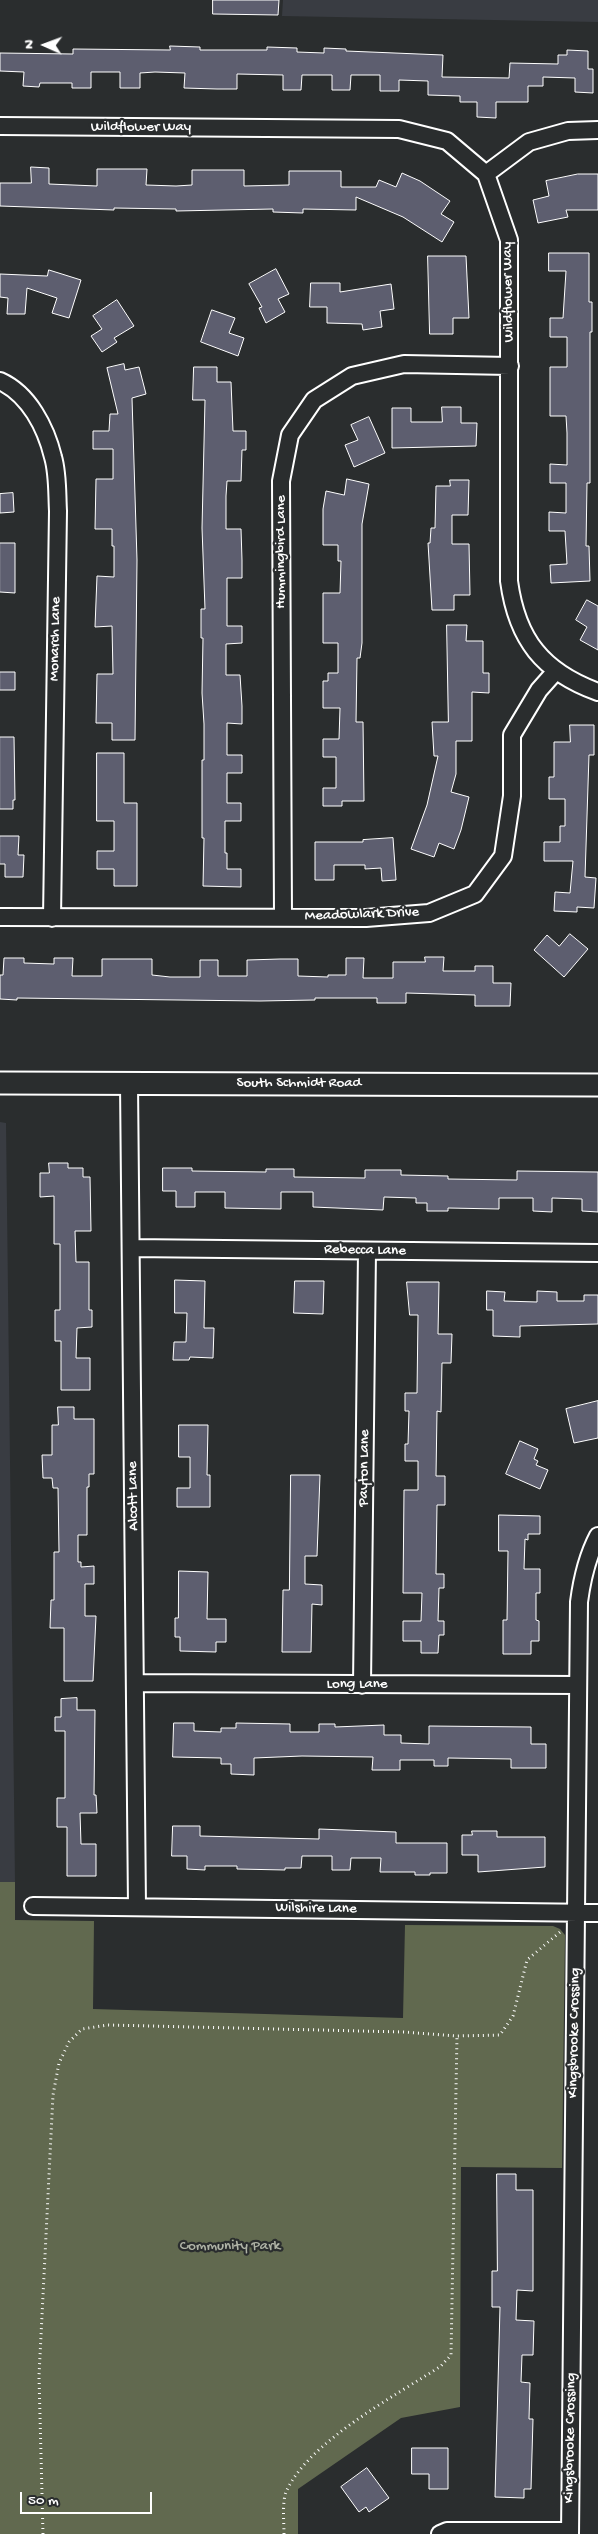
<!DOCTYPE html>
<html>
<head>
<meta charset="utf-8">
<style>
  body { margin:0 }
  #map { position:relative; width:598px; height:2534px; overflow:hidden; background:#2a2d2e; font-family:"Gochi Hand",sans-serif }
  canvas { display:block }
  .north { position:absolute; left:20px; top:20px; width:50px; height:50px; -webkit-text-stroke:4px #2a2d2e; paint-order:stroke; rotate:272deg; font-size:14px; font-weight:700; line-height:20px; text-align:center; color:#fff }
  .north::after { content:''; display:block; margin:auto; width:18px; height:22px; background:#fff; clip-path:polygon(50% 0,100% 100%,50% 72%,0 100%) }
  .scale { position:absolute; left:20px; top:2492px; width:132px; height:22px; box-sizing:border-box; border:2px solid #fff; border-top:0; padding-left:6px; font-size:15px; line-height:18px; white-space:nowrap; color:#fff; -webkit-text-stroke:4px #2a2d2e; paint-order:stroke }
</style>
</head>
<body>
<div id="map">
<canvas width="598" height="2534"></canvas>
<div class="north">N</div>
<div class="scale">50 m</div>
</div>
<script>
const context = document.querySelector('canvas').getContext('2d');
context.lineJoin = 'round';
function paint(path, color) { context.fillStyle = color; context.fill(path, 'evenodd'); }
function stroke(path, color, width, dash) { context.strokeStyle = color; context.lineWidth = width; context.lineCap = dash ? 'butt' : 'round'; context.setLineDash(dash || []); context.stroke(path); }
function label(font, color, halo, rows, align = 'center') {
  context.font = font + ' "Gochi Hand",sans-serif'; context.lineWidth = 4.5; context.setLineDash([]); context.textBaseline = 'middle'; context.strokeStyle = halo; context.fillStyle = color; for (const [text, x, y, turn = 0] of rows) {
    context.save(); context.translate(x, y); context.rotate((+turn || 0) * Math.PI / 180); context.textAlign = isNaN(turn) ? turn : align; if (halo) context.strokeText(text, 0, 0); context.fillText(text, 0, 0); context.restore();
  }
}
const built = new Path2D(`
  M283,0H598V22L282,16Z
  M0,1122L6,1123L15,1882H0Z`);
const green = new Path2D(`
  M0,1882H15V1920L94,1921L93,2009L403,2018L405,1925L553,1926L560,1929L565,1935L562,2168L461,2167L460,2407L401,2418L298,2489V2534H0Z`);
const building = new Path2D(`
  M213,0H279L278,15L213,14Z
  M170,46L200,47V50H267V47L297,48V52L324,53V48L346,49V51L443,55L442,77L509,78L510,63L558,64V55H567V50L588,51V69H593V93L575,92V78L543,77V86H528V102H496V118L477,117V102H460V96L428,95V81L399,80V91H380V75H351L350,90H332V75H302L301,90H283V75L237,74V89H217L184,88L185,73L155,72L140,73V88H120V72H91V88H72V83H40L39,87L23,86L24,72L0,71V53L73,54V49L170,50Z
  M31,167L49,168V184L97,186V169H147L146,185L176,186L192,185V170H244V186L289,185V171H341V187H376L379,180L396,187L402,173L420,181L450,201L441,214L454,222L442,242L403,217L356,197V210L303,209V213L273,212V209L176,211V209L114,208V210L0,206V183H31Z
  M578,174H598V210H566L568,217L538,223L533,200L549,196L546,181Z
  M549,253H589V302H592V332H590V483H587L586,546H589L590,581L551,583L550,565L567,564L565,531H549V512L566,513V483H550V464L567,465V433L566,416H550V367H567V337H550V318H563L566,271H549Z
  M428,256H466L469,318H453V334H430Z
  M276,269L289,294L278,299L285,312L266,323L259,308L262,307L249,284Z
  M49,270L81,280L69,318L52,313L57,298L27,288L25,314H7L8,298L0,297V274L47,276Z
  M311,283H340V292L391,284L394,309L380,311L382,327L363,330L362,324L327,323V307H310Z
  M117,300L134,326L114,338L117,342L102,352L91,336L102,329L93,316Z
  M212,310L235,318L229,333L244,338L238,356L201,342Z
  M124,364L125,370L139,367L146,394L132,398L137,560L135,740H112V723H96L97,674H113L112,626L95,627L97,576L114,577V546H112V529H95L96,479H113V449H93V431H109L110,414H118L107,368Z
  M194,367H217V382H231L233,431H246V450H242L241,481H227L226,496V529H241L242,560V578H227V626H242V643L226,644V675H240L242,706V724L227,723V755H242V773H227V803H241V821H225V853H227V869H241V887L203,886L204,838H202V760H204V724L202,693L203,638H201V609H205L202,528L205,400H193Z
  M442,407H461V423H477L476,446L392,448V408H411V422H442Z
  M369,417L385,453L354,467L345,445L358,440L351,425Z
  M347,479L369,484L362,524V643L360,658H357L356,722H363L364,801H342V806H323V788H336V757H323V739H339L340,708H323V681H328V673H338V643H323V593H340L341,561H338V545H323V509L326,491L344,495Z
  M450,480H469L468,515H452V544H469L470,595H454V610H432L428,543H430L431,528H435L436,486H450Z
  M13,493L14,512L0,513V494Z
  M0,543H15V593L0,592Z
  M587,600L598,606V650L580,640L587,627L576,620Z
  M447,625H467L466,641H483V673H489V693L472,692V741H456V774L451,792L469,797L461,830L454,849L439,843L434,857L411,849L427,805L438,756H434L432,722H448Z
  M0,672H15V690H0Z
  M570,725H594V755H589L585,877L596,878L594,908L577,907V912L554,911L555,892L570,893L573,861H544V842H560V826H565V799H549V777H554V742H570Z
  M0,737H14L15,800H13V809H0Z
  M97,753H124V803H137V886H114V869H97V851H114V821H97Z
  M0,836H19L18,855H24L23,877H5V864H0Z
  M393,838L396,880L382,881L381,868L365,869V865H334V880H315V842H363V840Z
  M570,934L588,949L564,977L534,950L547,935L559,946Z
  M425,957H444L443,971H475V966H493V983H511L510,1006H475V995L406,993V1003H377V998H315V1000L260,1001L17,998V1000L0,999V975H3L4,958H24V963L54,964V958H73L72,976H102V959H152V975L170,977H200V960H218V976H247V960L280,959H298V976L328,977V975H346V958H364L363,978H393V962H425Z
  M49,1163H68V1168H83V1177H90L91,1231H75L76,1262H89V1310H92V1327L77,1328L76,1358H90V1390H61V1341H55V1310H60V1244H54V1196L40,1197V1173H49Z
  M163,1168H192V1171L266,1172V1169H294V1177L365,1178V1170H401V1175L448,1176V1179L517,1180V1171L598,1172V1212L582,1211V1199L552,1198V1212L533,1211V1198H499V1209L448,1208V1211H427V1203H416V1198L384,1197L383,1210L313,1207V1192H281V1209L225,1208V1192H195V1207H176V1191H163Z
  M175,1280L205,1281L204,1328H214L213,1358L190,1357L189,1360H173L174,1342H186L187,1313H175Z
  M295,1281H324L323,1314L294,1313Z
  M407,1282H439L438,1334H452L451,1363H442L441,1412L437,1411L436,1476H445V1505H437L436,1574H444V1588H439L438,1621H444V1635H439L438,1653H421V1641H403V1621H421L422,1593H403L404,1490H418V1461H405V1444H408L409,1411H405V1393H417L418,1315H410Z
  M487,1291L505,1292L504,1301L537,1302V1291L557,1292V1301H584V1295H598V1324L520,1326V1337L493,1336V1310H487Z
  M598,1401V1438L574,1443L566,1409Z
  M58,1407H74V1419H94V1474H89V1487H87V1535H78V1562H81V1567L94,1566V1584H85V1616H96L93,1681H64V1628H50L51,1600H54V1552H59L58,1488H53L52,1478H43L42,1455H52V1425H58Z
  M179,1425H208L207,1475H210V1507H177V1488H190V1457H179Z
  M520,1441L538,1449L534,1459L538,1461L536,1465L548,1470L540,1489L506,1474Z
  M291,1475H320L317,1556H305V1584L322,1585V1605L312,1604L311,1652H282L283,1590H289Z
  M499,1515L540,1516V1534H528V1540L525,1539L524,1569H540V1593H536V1620L539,1621V1641H531V1654H503V1620H507L508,1551H499Z
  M179,1571L208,1572L207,1619H226V1642H216V1652L180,1651V1637H175V1618H178Z
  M77,1698V1710H95L94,1795H96L97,1813H80L81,1844H96V1876H67V1827H57V1798H65V1731H55V1717H61V1699Z
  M174,1723H194V1731L221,1732V1728H236V1723L290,1724V1732H319V1724H335V1727L384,1725V1735H401V1743L429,1744V1726L531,1727V1744H546V1768H511V1759L448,1758V1766H434V1760H400V1770H372L373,1757L302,1756L254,1758V1775L231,1774V1764H221V1758L173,1757Z
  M173,1826H200V1836L319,1839V1829L396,1832V1843H447V1873H430V1875H415V1872H380L381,1858H351L350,1870H332V1856H302L301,1868H285V1870L237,1869V1866H205V1870L187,1869V1856H172Z
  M472,1831H497V1837H545V1867L478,1872V1855H462V1835H472Z
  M497,2174H516V2190H533V2291L517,2290L516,2320L534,2321L533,2355H522L521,2382L530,2383L529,2419H533L531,2489H524V2498L495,2497L500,2307H492V2271H497Z
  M412,2448H448V2489H429V2474H412Z
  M367,2468L389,2498L369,2512L366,2507L359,2512L341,2487Z`);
const path = new Path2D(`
  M43,2534L39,2376L53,2095L59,2063L69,2042L82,2029L108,2025L404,2032L457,2036L500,2035L513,2016L527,1960L560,1932
  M284,2534C284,2522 282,2503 286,2492C308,2442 395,2396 441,2366L451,2355L457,2036`);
const minor = new Path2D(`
  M0,126L399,129L447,141L486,174L509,240V581C517,640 543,672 598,692
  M486,174L529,142L568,131L598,130
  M0,381C29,394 46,428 53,457C58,474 57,494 58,511L52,918
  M0,917L366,918L429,913L475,894L503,856L512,796V735L539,690L555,672
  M283,917L281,481L290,435L314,400L352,376L404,364L510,366
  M129,1084L137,1907
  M131,1248L598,1253
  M136,1683L578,1685
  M362,1685L367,1251
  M33,1906L598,1913
  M440,2534L447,2531H570
  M570,2534L579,1602C582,1579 587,1557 598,1536`);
const tertiary = new Path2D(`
  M0,1083L598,1085`);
const streetNames = [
  ["Wildflower Way",141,128],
  ["Wildflower Way",509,292,-91],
  ["Hummingbird Lane",282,552,-90],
  ["Monarch Lane",56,639,-89],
  ["Meadowlark Drive",362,915,-2],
  ["South Schmidt Road",299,1084],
  ["Rebecca Lane",365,1251,1],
  ["Payton Lane",365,1468,-89],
  ["Alcott Lane",134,1496,-91],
  ["Long Lane",357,1685],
  ["Wilshire Lane",316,1909,1],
  ["Kingsbrooke Crossing",575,2033,-89],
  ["Kingsbrooke Crossing",571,2438,-89]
];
const parkNames = [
  ["Community Park",230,2247]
];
paint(built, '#393c42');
paint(green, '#61694f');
paint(building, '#5d5e6f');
stroke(building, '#fff', 1);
stroke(minor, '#fff', 20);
stroke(tertiary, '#fff', 25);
stroke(path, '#fff', 3, [1, 4]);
stroke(minor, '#2a2d2e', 16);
stroke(tertiary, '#2a2d2e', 21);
label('15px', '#fff', '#2a2d2e', streetNames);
label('15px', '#b0b4a7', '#2a2d2e', parkNames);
</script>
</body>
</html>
